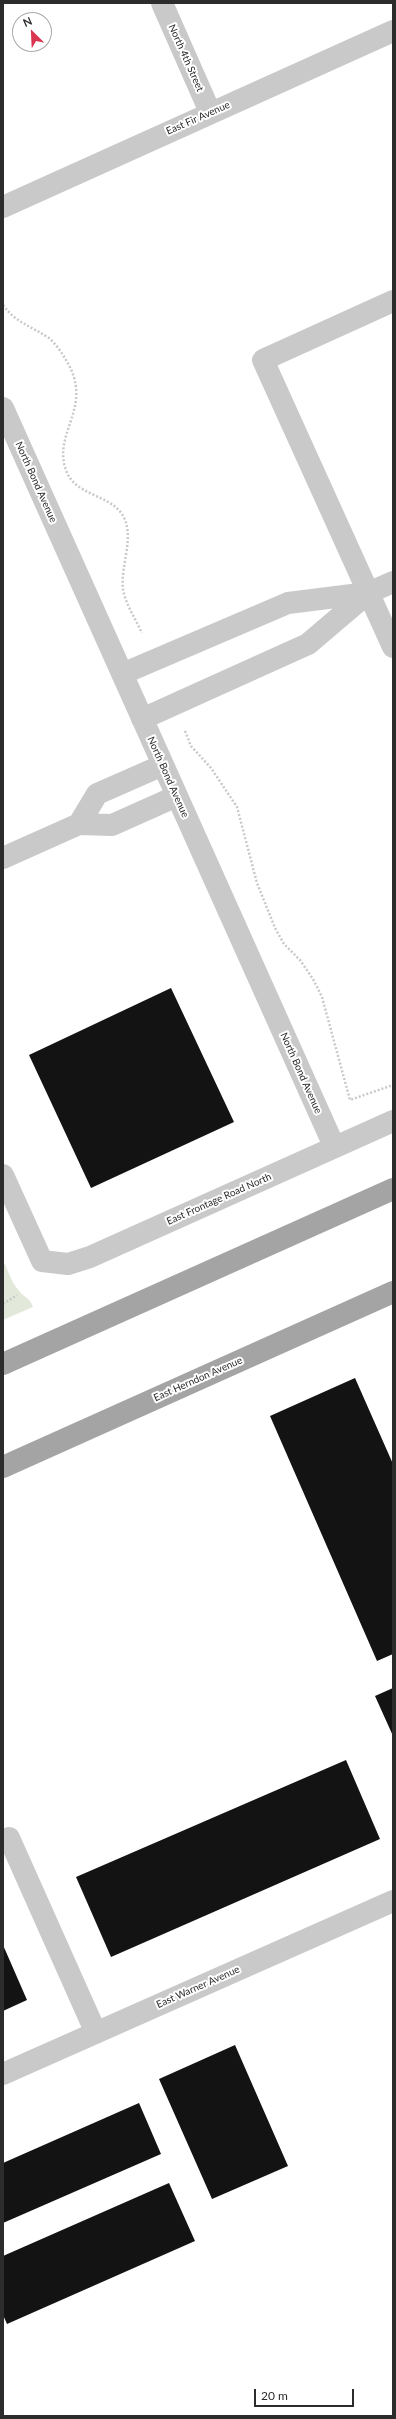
<!DOCTYPE html>
<html>
<head>
<meta charset="utf-8">
<style>
  body { margin:0 }
  #map { position:relative; width:396px; height:2419px; overflow:hidden; background:#fff; font-family:Lato,sans-serif }
  canvas { display:block }
  .frame { position:absolute; inset:0; border:4px solid #2c2c2c; pointer-events:none }
  .north { position:absolute; left:12px; top:12px; width:40px; height:40px; box-sizing:border-box; background:#fff; border:1px solid #ababab; border-radius:50%; rotate:336deg; font-size:11px; font-weight:700; line-height:16px; text-align:center; color:#2c2c2c }
  .north::after { content:''; display:block; margin:auto; width:14px; height:18px; background:#db3651; clip-path:polygon(50% 0,100% 100%,50% 72%,0 100%) }
  .scale { position:absolute; left:254px; top:2389px; width:100px; height:18px; box-sizing:border-box; border:2px solid #2c2c2c; border-top:0; padding-left:5px; font-size:12px; line-height:14px; white-space:nowrap; color:#2c2c2c; -webkit-text-stroke:3px #fff; paint-order:stroke }
</style>
</head>
<body>
<div id="map">
<canvas width="396" height="2419"></canvas>
<div class="frame"></div>
<div class="north">N</div>
<div class="scale">20 m</div>
</div>
<script>
const context = document.querySelector('canvas').getContext('2d');
context.lineJoin = 'round';
function paint(path, color) { context.fillStyle = color; context.fill(path, 'evenodd'); }
function stroke(path, color, width, dash) { context.strokeStyle = color; context.lineWidth = width; context.lineCap = dash ? 'butt' : 'round'; context.setLineDash(dash || []); context.stroke(path); }
function label(font, color, halo, rows, align = 'center') {
  context.font = font + ' Lato,sans-serif'; context.lineWidth = 4; context.setLineDash([]); context.textBaseline = 'middle'; context.strokeStyle = halo; context.fillStyle = color; for (const [text, x, y, turn = 0] of rows) {
    context.save(); context.translate(x, y); context.rotate((+turn || 0) * Math.PI / 180); context.textAlign = isNaN(turn) ? turn : align; if (halo) context.strokeText(text, 0, 0); context.fillText(text, 0, 0); context.restore();
  }
}
const green = new Path2D(`
  M5,1264C9,1274 13,1285 21,1293C26,1298 30,1299 33,1307L3,1320V1265Z`);
const building = new Path2D(`
  M171,988L234,1122L91,1188L29,1055Z
  M355,1378L393,1464V1654L377,1661L270,1416Z
  M393,1688V1736L375,1696Z
  M346,1760L380,1839L111,1957L76,1877Z
  M3,1945L27,2000L3,2011Z
  M235,2045L288,2166L212,2199L159,2079Z
  M139,2103L161,2154L3,2223V2163Z
  M169,2183L195,2241L7,2324L3,2315V2256Z`);
const path = new Path2D(`
  M3,305C16,323 31,326 49,338C55,343 62,353 66,360C95,407 52,432 66,470C74,495 108,494 122,514C136,536 120,565 123,589C125,603 136,620 142,633
  M185,731L191,746L211,768L237,807L257,883L275,928L284,944L300,960L313,979L322,997L350,1100L393,1085
  M3,1304L17,1295`);
const minor = new Path2D(`
  M162,3L210,112
  M3,207L393,31
  M393,301L263,360L393,647
  M3,408L334,1146
  M122,674L288,603L368,593L393,582
  M142,719L308,644L368,593
  M79,824L97,794L163,765
  M3,858L79,824L112,825L177,796
  M3,1175L42,1261L68,1264L90,1257L393,1121
  M3,1841L9,1838L96,2033
  M3,2074L393,1901`);
const major = new Path2D(`
  M3,1364L393,1189
  M3,1467L393,1292`);
const streetNames = [
  ["North 4th Street",186,58,66],
  ["East Fir Avenue",198,118,-24],
  ["North Bond Avenue",36,482,66],
  ["North Bond Avenue",168,777,66],
  ["North Bond Avenue",301,1073,66],
  ["East Frontage Road North",219,1199,-24],
  ["East Herndon Avenue",198,1379,-24],
  ["East Warner Avenue",198,1987,-24]
];
paint(green, '#e3e9da');
paint(building, '#131313');
stroke(path, '#c9c9c9', 2.5, [2, 2]);
stroke(minor, '#c9c9c9', 22);
stroke(major, '#a4a4a4', 22);
label('10px', '#2c2c2c', '#fff', streetNames);
</script>
</body>
</html>
